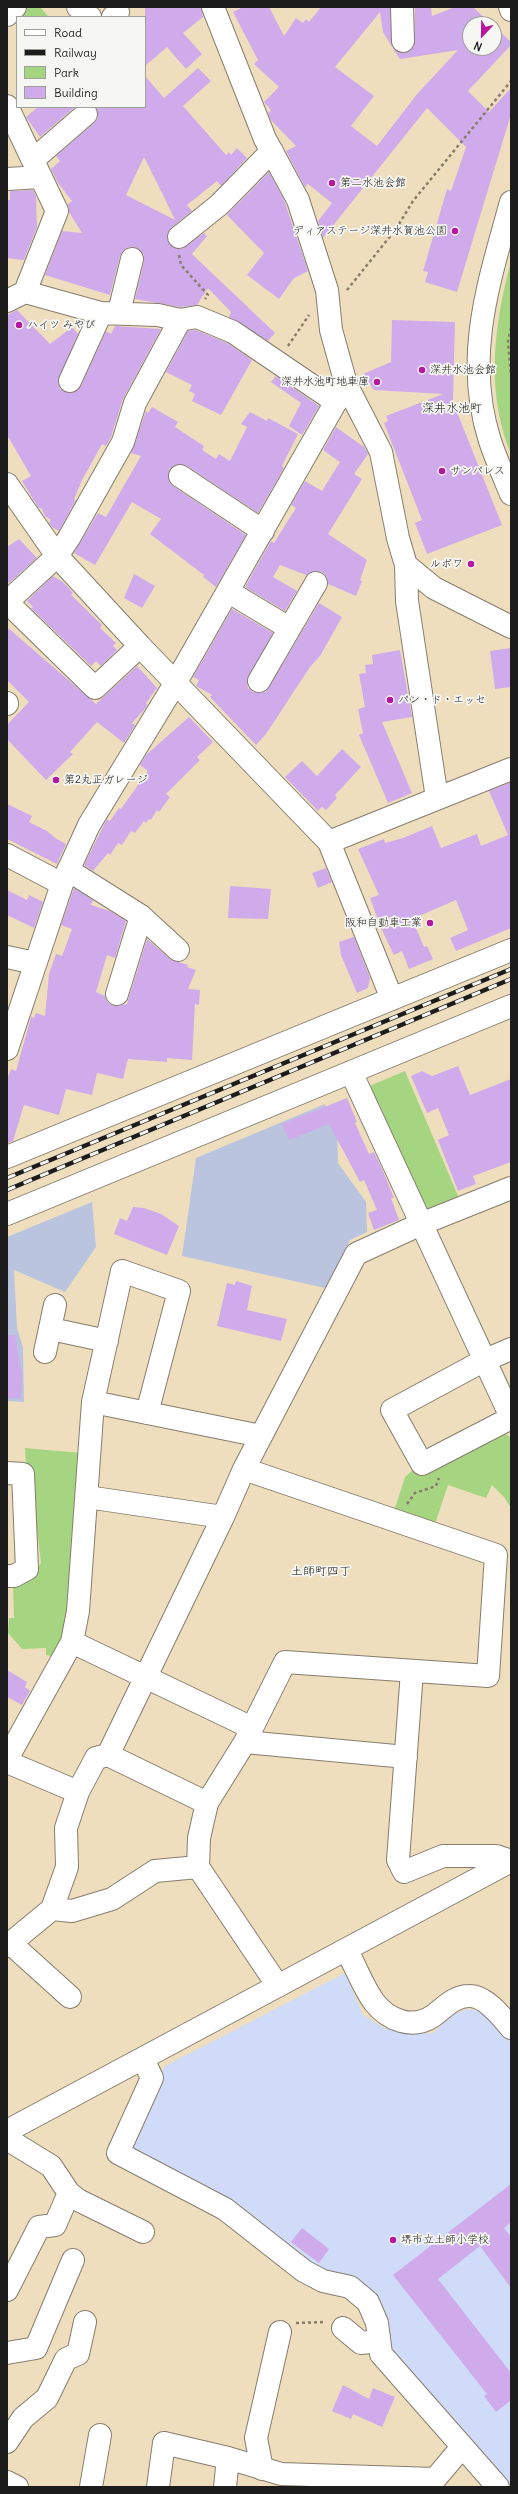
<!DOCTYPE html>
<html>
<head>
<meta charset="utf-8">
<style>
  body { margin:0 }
  #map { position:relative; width:518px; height:2494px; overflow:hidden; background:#efdebe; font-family:Delius,sans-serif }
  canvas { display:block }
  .frame { position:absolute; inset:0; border:8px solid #1c1c1c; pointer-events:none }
  .legend { position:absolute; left:16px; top:16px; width:130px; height:92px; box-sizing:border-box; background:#f6f6f2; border:1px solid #9f9f9c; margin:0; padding:5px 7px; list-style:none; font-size:12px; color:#1c1c1c }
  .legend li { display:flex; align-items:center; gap:8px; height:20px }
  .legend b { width:20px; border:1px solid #9f9f9c }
  .north { position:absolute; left:462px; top:16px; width:40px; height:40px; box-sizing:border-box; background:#f6f6f2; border:1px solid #9f9f9c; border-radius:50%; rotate:202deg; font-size:11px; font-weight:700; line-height:16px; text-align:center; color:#1c1c1c }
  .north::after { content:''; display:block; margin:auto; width:14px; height:18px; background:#b5179e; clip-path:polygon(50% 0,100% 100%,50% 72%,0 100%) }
</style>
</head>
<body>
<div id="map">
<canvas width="518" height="2494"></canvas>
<div class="frame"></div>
<ul class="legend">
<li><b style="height:5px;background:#fff"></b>Road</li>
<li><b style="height:5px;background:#1c1c1c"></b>Railway</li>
<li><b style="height:11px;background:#a6d582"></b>Park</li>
<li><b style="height:11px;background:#cfabeb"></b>Building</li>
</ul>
<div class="north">N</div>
</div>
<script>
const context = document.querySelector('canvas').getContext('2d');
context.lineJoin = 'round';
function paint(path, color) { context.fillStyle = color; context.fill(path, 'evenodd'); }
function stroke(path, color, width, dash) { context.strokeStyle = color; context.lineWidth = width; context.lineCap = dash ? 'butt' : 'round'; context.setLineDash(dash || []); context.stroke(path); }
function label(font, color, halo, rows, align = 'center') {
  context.font = font + ' Delius,"Klee One",sans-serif'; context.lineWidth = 3.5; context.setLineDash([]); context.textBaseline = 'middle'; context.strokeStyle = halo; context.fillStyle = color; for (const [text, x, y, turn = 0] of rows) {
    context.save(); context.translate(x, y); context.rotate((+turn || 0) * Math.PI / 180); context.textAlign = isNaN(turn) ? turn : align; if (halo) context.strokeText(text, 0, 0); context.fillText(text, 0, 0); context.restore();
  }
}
const built = new Path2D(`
  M345,1973L363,2015L384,2028L408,2034L433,2033L454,2014L468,2009L485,2012L511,2043V2486L387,2353L382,2311L321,2275L129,2153L128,2145L165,2066Z`);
const industrial = new Path2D(`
  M325,1104L337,1130L338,1163L366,1202L367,1232L350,1240L325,1288L182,1256L196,1158Z
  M92,1202L96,1247L65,1292L14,1270L17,1327L23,1348L24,1402L7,1401V1237Z`);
const green = new Path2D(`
  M23,7H40L49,17H21L17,13Z
  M511,261V454C485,391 494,325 511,261Z
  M405,1071L459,1198L430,1209L423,1207L367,1087Z
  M502,1433L509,1436L511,1440V1508L504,1497L492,1485L486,1498L448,1485L434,1527L393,1514L405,1477L414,1469L418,1475Z
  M25,1448L81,1453L69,1632L55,1657L46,1655V1648L22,1649L8,1633L9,1618H14L13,1586L27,1579L41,1563L30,1470L26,1468Z`);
const building = new Path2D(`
  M145,7H201L203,17L183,33L202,54L186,69L167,47L145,66Z
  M243,7H269L284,36L296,18L303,23L306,19L309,22L321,7H390L392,47L383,32L380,12L335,67L374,96L351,126L377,146L418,93L458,50L400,59L393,48L404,53L414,47L415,7H431L432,16L455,7H473L491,24H470V48H494V26L511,42V45L468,91L489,112L511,88V114L457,292L425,282L428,272L423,271L447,189L451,191L466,147L427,108L323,238L318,221L332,203L308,184L305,187L286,151L296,146L270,119L268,113L271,110L264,102L279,87L254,64L258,60L233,12Z
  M198,68L211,81L183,106L226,155L229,152L231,155L237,148L247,158L221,186L217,181L187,205L192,211L171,228L167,239L174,248L181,249L204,233L207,236L192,254L275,333L268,341L229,317L231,312L208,288L197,305L180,307L135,299L144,262V255L135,247H128L120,256L110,295L45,275L62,231L82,233L69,212L68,204L72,201L58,183L51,169L60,161L56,156L94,123L98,118L96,107H145V76L164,98ZM144,157L161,191L175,220L126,195Z
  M38,107H75L40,137L26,117Z
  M269,172L284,200L308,271L294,278L279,299L247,275L264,253L227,215Z
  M33,190L36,196L37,227L24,260L7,258V200H10V191Z
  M17,310L50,344L72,327L78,334L58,382L60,389L71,393L81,386L106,331L111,334L115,326L161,329L123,399L111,437L106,446L102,444L82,480L74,499L76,500L59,531L52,527L49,523L51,520L45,516L42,509L38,507L22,481L31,476L7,435V315Z
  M392,320L455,322L453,402L502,525L427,554L415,523L422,520L384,423L388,421L386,416L443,394L374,390L363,374L391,362Z
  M196,330L227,343L252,360L221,415L192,401L195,394L189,391L192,385L166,372L188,331Z
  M276,376L319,406L302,435L289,426L301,403L271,382Z
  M152,407L178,422L175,427L204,446L202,450L216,459L219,454L230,461L247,427L241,424L250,412L267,421L268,418L298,434L282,466L284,468L258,513L187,466L175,465L169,469V481L173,486L246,535L216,587L203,577L204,575L150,534L161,519L132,502L95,565L74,553L98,513L106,517L141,456L131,453L146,411L148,413Z
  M336,427L364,447L368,454L354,474L362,479L328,534L367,560L360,580L362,581L356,596L328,584L327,577L322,572L316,571L306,575L280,565L273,577L297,591L285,611L245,587L271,541L274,543L296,508L291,505L305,481L322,491L340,462L323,450Z
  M19,539L37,558L9,583L7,580V547Z
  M134,574L155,586L142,608L124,598Z
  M53,576L63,582L73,593L71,595L102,625L100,628L116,643L113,646L117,650L101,666L96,661L91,666L31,608L33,607L27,601Z
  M319,603L342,617L320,656L310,667L266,734L256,745L210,697L212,695L196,686L199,680L193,677L232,609L273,633L247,681L248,688L253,692H266Z
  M7,627L96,704L137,666L157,688L146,703L147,705L145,709L132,723L135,725L124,743L97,722L70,752L73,754L46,780L7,739V725L29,702L7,680Z
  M511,648V687L495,689L490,651Z
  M400,650L412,717L382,722L412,793L388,803L359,735L363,733L358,709L365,707L359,674L366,673L365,665L373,664L372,655Z
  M189,717L213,742L197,757L200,760L166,794L170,797L159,812L157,810L151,820L149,819L146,823L144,821L135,833L131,831L122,845L118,843L110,855L108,853L93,871L84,865L107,819L110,821L119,808L121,809L148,771L140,765L146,755Z
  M342,749L361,767L335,795L337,798L326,810L322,807L318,811L285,777L302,761L317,776Z
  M511,782V928L456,951L450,938L468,930L456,900L412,919L424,947L427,946L433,959L409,969L402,951L394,955L381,928L370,898L379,895L358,849L384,839L385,843L403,838L432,826L441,848L477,834L481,846L508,835L489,791Z
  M7,804L32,816L29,822L47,831L55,838L66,844L57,864L7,839Z
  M326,868L332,882L318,888L312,873Z
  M230,886L271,889L268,919L228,918Z
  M74,888L93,900L91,905L110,911L126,921L115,958L107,955L96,992L105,996L108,1003L114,1006L127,1004L147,939L170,959L188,965L187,967L196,970L188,989L200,990L199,1005L195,1004L192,1060L167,1058V1062L128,1059L123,1079L97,1073L92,1095L66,1089L59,1115L24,1105L13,1141L7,1143V1080L11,1069L16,1071L31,1017L34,1018L36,1013L45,1016L49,974L56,954L62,956L72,929L61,925Z
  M7,890L27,900L29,895L43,902L34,928L7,915Z
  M354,937L370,978L368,988L357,993L341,955L339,942Z
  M458,1066L470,1095L511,1079V1162L473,1176L476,1184L458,1191L438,1140L449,1135L438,1108L427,1113L411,1076L422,1071L432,1076Z
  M347,1098L357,1122L355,1123L369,1154L374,1152L383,1171L394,1198H391L399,1220L374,1230L368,1213L377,1210L364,1180L360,1182L329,1124L289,1140L282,1124Z
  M133,1207L144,1208L161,1214L179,1226L167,1255L114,1234L120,1218L127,1221Z
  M236,1281L252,1286L247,1310L287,1319L281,1341L217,1326L227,1283L235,1285Z
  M15,1335L22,1376L21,1398H7V1336Z
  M7,1670L27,1682L25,1687L30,1691L22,1705L7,1697Z
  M511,2184V2222L504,2228L511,2237V2288L480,2246L438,2279L511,2373V2400L496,2412L484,2396L487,2394L393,2275Z
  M302,2228L329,2249L319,2263L291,2242Z
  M343,2385L369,2399L373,2388L395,2397L382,2427L353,2414L351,2419L332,2411Z`);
const path = new Path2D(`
  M179,255L181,265L208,295L205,299
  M347,290L396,229L413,201L511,81
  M511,328L508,342L511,376
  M288,346L309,315
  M407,1504L415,1493L436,1486L439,1478
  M296,2323L325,2322`);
const minor = new Path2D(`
  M78,7L90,17
  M213,7L265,139L298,200L327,290L331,330L346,384L381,452L398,538L406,565L434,588L511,627
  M402,7L403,41
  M510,7L511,10
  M7,15L15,7
  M113,17L118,12
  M7,106L57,211L25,292
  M33,160L86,114
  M7,179L41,177
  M511,202C489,282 463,357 490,441C496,459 504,477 511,494
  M179,237L219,205L272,151
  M7,301L25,292L101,313L158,315L180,320L135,403L123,442L69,538L57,556L7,602L95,688L140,646
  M119,312L132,259
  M180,320L197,317L233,332L336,402
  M70,381L101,313
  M180,476L263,531
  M7,484L57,556L140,646L329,842L392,999
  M406,565L407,601L437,798
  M229,592L289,628
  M259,681L316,583
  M7,703V704
  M329,842L511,769
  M7,855L62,884
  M68,870L141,916L178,950
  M7,957L35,963
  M117,994L141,916
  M7,1049L62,884L89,825L176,682L346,384
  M351,1072L511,1417
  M7,1157L511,950
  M7,1214L511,1006
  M51,1329L107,1341
  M511,1349L483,1361L392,1410L422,1464L511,1418
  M45,1352L55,1305
  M93,1402L261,1436
  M244,1469L496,1555L488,1676L285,1662L245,1742L207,1803L199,1838L198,1867L278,1986
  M7,1473L23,1474L27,1569L14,1576H7
  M87,1497L223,1517
  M72,1642L252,1728
  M412,1671L398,1860L404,1872L443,1856H496L511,1861
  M245,1742L406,1757
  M108,1755L207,1803
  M7,1759L72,1642L78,1611L93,1402L122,1271L179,1291L147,1413
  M7,1762L78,1792
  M52,1909L72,1911L112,1899L155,1871L198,1867
  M9,1942L70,1997
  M7,1946L52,1909L67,1867L66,1828L78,1792L96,1758L108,1755L223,1517L244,1469L356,1254L421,1224L511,1188
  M347,1951C356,1967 363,1987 374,2002C388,2020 412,2030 433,2016C444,2008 454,1996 469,1996C485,1995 502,2017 511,2028
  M143,2059L152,2078L118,2153L225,2209L304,2271L323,2281L350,2287L368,2302L377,2323L381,2354L498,2487
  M7,2131L511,1861
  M7,2139L51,2166L69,2193L78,2200L143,2232
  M7,2290L39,2227L55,2225L69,2193
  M343,2328L361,2343L379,2341
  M7,2353L36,2348L73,2260
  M7,2442L23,2418L47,2398L66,2359L78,2354L85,2322
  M262,2469L256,2438L280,2332
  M7,2482L17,2487
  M91,2487L100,2435
  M158,2487L164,2443L228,2458L281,2474L435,2479L462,2447
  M225,2487L228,2458`);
const rail = new Path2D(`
  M7,1178L511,969
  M7,1190L511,979`);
const markers = [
  [332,183,4,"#b5179e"],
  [455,231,4,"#b5179e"],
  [19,325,4,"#b5179e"],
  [422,370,4,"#b5179e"],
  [377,382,4,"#b5179e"],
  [442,471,4,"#b5179e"],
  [471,564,4,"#b5179e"],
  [390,700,4,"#b5179e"],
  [56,780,4,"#b5179e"],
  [430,923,4,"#b5179e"],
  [393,2240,4,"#b5179e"]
];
const poiNames = [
  ["第二水池会館",340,183],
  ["ディアステージ深井水賀池公園",447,231,"right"],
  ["ハイツ みやび",27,325],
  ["深井水池会館",430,370],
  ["深井水池町地車庫",369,382,"right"],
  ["サンパレス",450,471],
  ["ルボワ",463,564,"right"],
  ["パン・ド・エッセ",398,700],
  ["第2丸正ガレージ",64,780],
  ["阪和自動車工業",422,923,"right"],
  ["堺市立土師小学校",401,2240]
];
const neighbourhoodNames = [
  ["深井水池町",452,409],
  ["土師町四丁",321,1572]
];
paint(built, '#d0daf9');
paint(industrial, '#bac4de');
paint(green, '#a6d582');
paint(building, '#cfabeb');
stroke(minor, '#867d6d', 24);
stroke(path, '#867d6d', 2.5, [3, 3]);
stroke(minor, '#fff', 22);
stroke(rail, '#1c1c1c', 4.5);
stroke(rail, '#f6f6f2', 3, [9]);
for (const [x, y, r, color] of markers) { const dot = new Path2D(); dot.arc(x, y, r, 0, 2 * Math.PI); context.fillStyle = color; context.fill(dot); stroke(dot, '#f6f6f2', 1.5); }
label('11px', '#1c1c1c', '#f6f6f2', poiNames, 'left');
label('12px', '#1c1c1c', '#f6f6f2', neighbourhoodNames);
</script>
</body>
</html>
